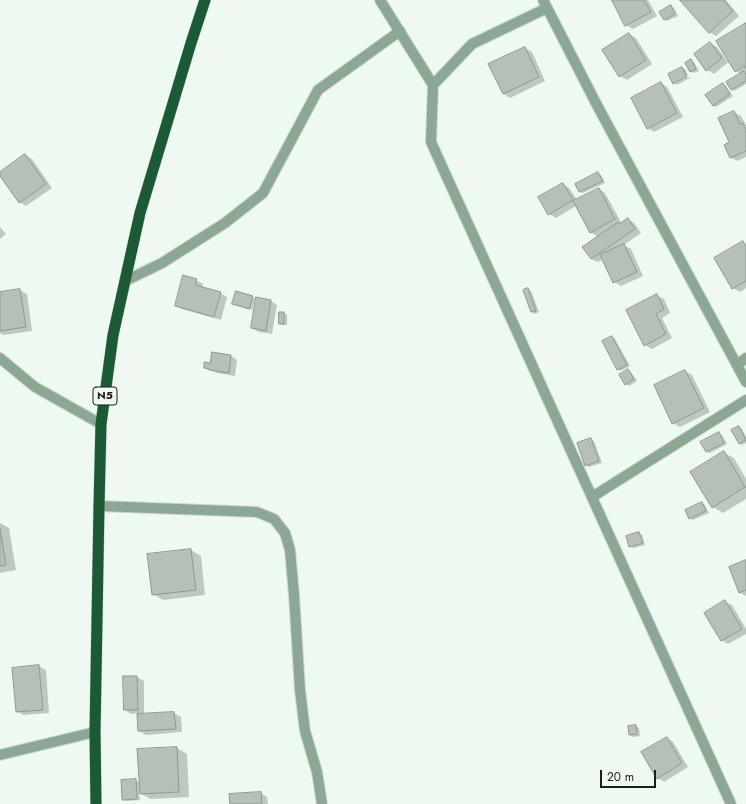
<!DOCTYPE html>
<html>
<head>
<meta charset="utf-8">
<style>
  body { margin:0 }
  #map { position:relative; width:746px; height:804px; overflow:hidden; background:#eef9f1; font-family:Jost,sans-serif }
  canvas { display:block }
  .scale { position:absolute; left:600px; top:770px; width:56px; height:18px; box-sizing:border-box; border:2px solid #1b1f1c; border-top:0; padding-left:5px; font-size:12px; line-height:14px; white-space:nowrap; color:#1b1f1c; -webkit-text-stroke:3px #eef9f1; paint-order:stroke }
</style>
</head>
<body>
<div id="map">
<canvas width="746" height="804"></canvas>
<div class="scale">20 m</div>
</div>
<script>
const context = document.querySelector('canvas').getContext('2d');
context.lineJoin = 'round';
function paint(path, color) { context.fillStyle = color; context.fill(path, 'evenodd'); }
function stroke(path, color, width, dash) { context.strokeStyle = color; context.lineWidth = width; context.lineCap = dash ? 'butt' : 'round'; context.setLineDash(dash || []); context.stroke(path); }
function label(font, color, halo, rows, align = 'center') {
  context.font = font + ' Jost,sans-serif'; context.lineWidth = 4; context.setLineDash([]); context.textBaseline = 'middle'; context.strokeStyle = halo; context.fillStyle = color; for (const [text, x, y, turn = 0] of rows) {
    context.save(); context.translate(x, y); context.rotate((+turn || 0) * Math.PI / 180); context.textAlign = isNaN(turn) ? turn : align; if (halo) context.strokeText(text, 0, 0); context.fillText(text, 0, 0); context.restore();
  }
}
const shadow = new Path2D(`
  M613,0H648L657,16L633,29L626,25Z
  M682,0H726L739,16L716,36L709,32Z
  M671,6L674,8L678,16L667,21L664,19Z
  M746,24V84L734,91L731,89L741,74L736,71L730,61L714,74L707,70L710,43L717,47L728,62L729,61Z
  M629,34L636,38L652,64L627,80L620,76Z
  M525,48L532,52L545,81L510,98L504,94L490,65Z
  M691,60L694,62L699,71L694,73L691,71L686,63Z
  M682,68L685,69L688,75L674,82V84L669,74Z
  M689,77L690,78L677,85L675,84Z
  M661,83L667,87L683,117L654,132L648,128Z
  M723,84L726,86L733,96L716,107L713,105Z
  M734,112L741,116L746,125V126H743L746,131V157L737,161L730,157V143Z
  M25,155L32,159L52,188L26,206L19,202L0,175V173Z
  M598,174L601,175L605,183L583,193L580,192L576,184Z
  M563,184L569,188L577,200L599,189L605,193L622,224L628,219L634,223L641,233L624,245L631,249L643,276L621,286L614,282L603,259L598,262L591,259L599,237L590,232L576,206L556,218L549,214Z
  M0,227L6,234L0,239Z
  M743,242L746,244V288L740,292L733,288Z
  M196,280L203,284L202,288L220,293L227,297L221,320L182,309L176,305Z
  M528,289L531,291L539,312L535,314L532,312Z
  M20,290L27,294L32,331L3,335L0,333V293Z
  M657,296L664,299L670,313L662,318L672,338L652,349L645,345Z
  M252,297L255,299L252,310L236,305Z
  M271,301L277,305L272,334L259,332L252,328Z
  M280,313H284L287,315V325H283L280,323Z
  M612,337L615,339L630,366L621,371L618,369Z
  M231,356L237,360L235,376L217,373L205,367Z
  M628,370L631,372L637,381L629,386L626,384Z
  M685,371L692,375L710,412L680,427L673,423Z
  M739,427L742,429L746,437V443L742,445L739,443Z
  M719,433L722,435L727,444L710,453L707,452Z
  M591,439L594,441L602,463L589,467L586,465Z
  M724,453L734,458L746,479V499L723,513L713,507Z
  M702,503L705,505L709,513L693,520L690,518Z
  M0,523L9,528L16,570L0,573Z
  M639,533L642,535L645,545L633,548L630,546Z
  M191,550L201,556L205,595L163,600L153,594Z
  M746,561V596L739,592Z
  M725,602L732,605L746,629V634L728,644L721,640Z
  M39,666L46,670L49,713L23,715L17,711L13,669Z
  M137,677L144,681V715L174,713L181,717L182,732L146,735L139,731L138,713L131,714L125,710Z
  M636,726L639,728L640,736L633,737L630,735Z
  M667,738L673,742L688,767L664,782L658,778Z
  M177,748L187,754L189,797L151,799L139,793L140,800L126,801L123,799L136,780L140,783Z
  M261,793L267,797L268,804H231Z`);
const building = new Path2D(`
  M612,0H644L651,12L625,26Z
  M680,0H724L733,11L709,33Z
  M671,5L675,14L664,20L659,12Z
  M746,23V69L744,66L735,72L716,41Z
  M629,33L646,60L619,77L602,50Z
  M710,42L722,58L706,71L694,54Z
  M525,47L539,77L503,94L488,64Z
  M691,59L696,69L690,72L685,63Z
  M682,67L687,77L673,84L668,74Z
  M744,71L746,75V81L731,90L726,82Z
  M661,82L677,113L647,129L631,98Z
  M723,83L730,94L713,106L705,95Z
  M734,111L740,124L743,123L746,129V151L730,158L724,145L729,142L718,118Z
  M25,154L46,184L19,203L0,176V172Z
  M598,172L603,181L579,192L575,184Z
  M563,183L573,200L548,215L538,197Z
  M599,188L615,219L590,233L573,201Z
  M628,218L635,229L591,259L582,247L618,222L619,224Z
  M743,241L746,247V281L732,289L714,258Z
  M624,244L637,272L613,283L600,255Z
  M183,275L197,279L195,285L221,292L214,317L175,306Z
  M528,288L536,311L531,312L523,290Z
  M20,289L26,327L0,331V292Z
  M236,291L253,296L249,309L232,304Z
  M657,294L664,309L656,314L666,334L644,346L626,310Z
  M256,297L271,300L266,331L251,328Z
  M279,312H284V324H279Z
  M612,336L627,365L617,370L602,341Z
  M212,352L231,355L229,373L209,370V369L204,368V362L210,363Z
  M628,369L634,379L625,385L619,375Z
  M685,370L704,408L672,424L654,385Z
  M739,426L746,440L739,444L731,430Z
  M719,432L724,443L706,452L700,442Z
  M591,438L599,461L585,466L577,443Z
  M724,451L745,487L712,508L690,472Z
  M702,502L706,511L689,519L685,510Z
  M0,528L6,565L0,566Z
  M639,532L643,543L629,547L626,536Z
  M191,549L196,590L152,595L147,554Z
  M746,560V590L739,593L729,567Z
  M725,600L742,629L721,641L704,613Z
  M39,665L43,710L16,712L12,668Z
  M123,676H137L138,710H124Z
  M174,712L176,729L138,731L137,714Z
  M636,725L637,734L629,735L628,726Z
  M667,737L682,763L657,779L641,752Z
  M177,747L179,792L140,794L137,749Z
  M136,779L137,799L122,800L121,780Z
  M261,792L262,804H230L229,794Z`);
const minor = new Path2D(`
  M380,0L433,85
  M543,0L598,107L746,382
  M547,8L472,44L433,85L431,142L731,804
  M125,281L162,263L225,223L263,193L318,90L400,31
  M0,358L35,387L101,424
  M737,365L746,358
  M592,497L746,400
  M99,506L257,512L274,519L285,533L290,550L294,595L300,690L305,731L317,772L322,804
  M0,755L95,732`);
const trunk = new Path2D(`
  M96,804L95,732L99,506L101,424L113,335L140,213L191,43L205,0`);
const shields = [
  [105,396,24]
];
const shieldNames = [
  ["N5",105,396]
];
paint(shadow, '#0003');
paint(building, '#b6c0b8');
stroke(building, '#8f9891', 1);
stroke(minor, '#ccd6cf', 12);
stroke(trunk, '#ccd6cf', 12);
stroke(minor, '#8ca894', 10);
stroke(trunk, '#1c5a36', 11);
for (const [x, y, w] of shields) { const box = new Path2D(); box.roundRect(x - w / 2, y - 9, w, 18, 3); context.fillStyle = '#eef9f1'; context.fill(box); stroke(box, '#1b1f1c', 1); }
label('bold 11px', '#1b1f1c', null, shieldNames);
</script>
</body>
</html>
